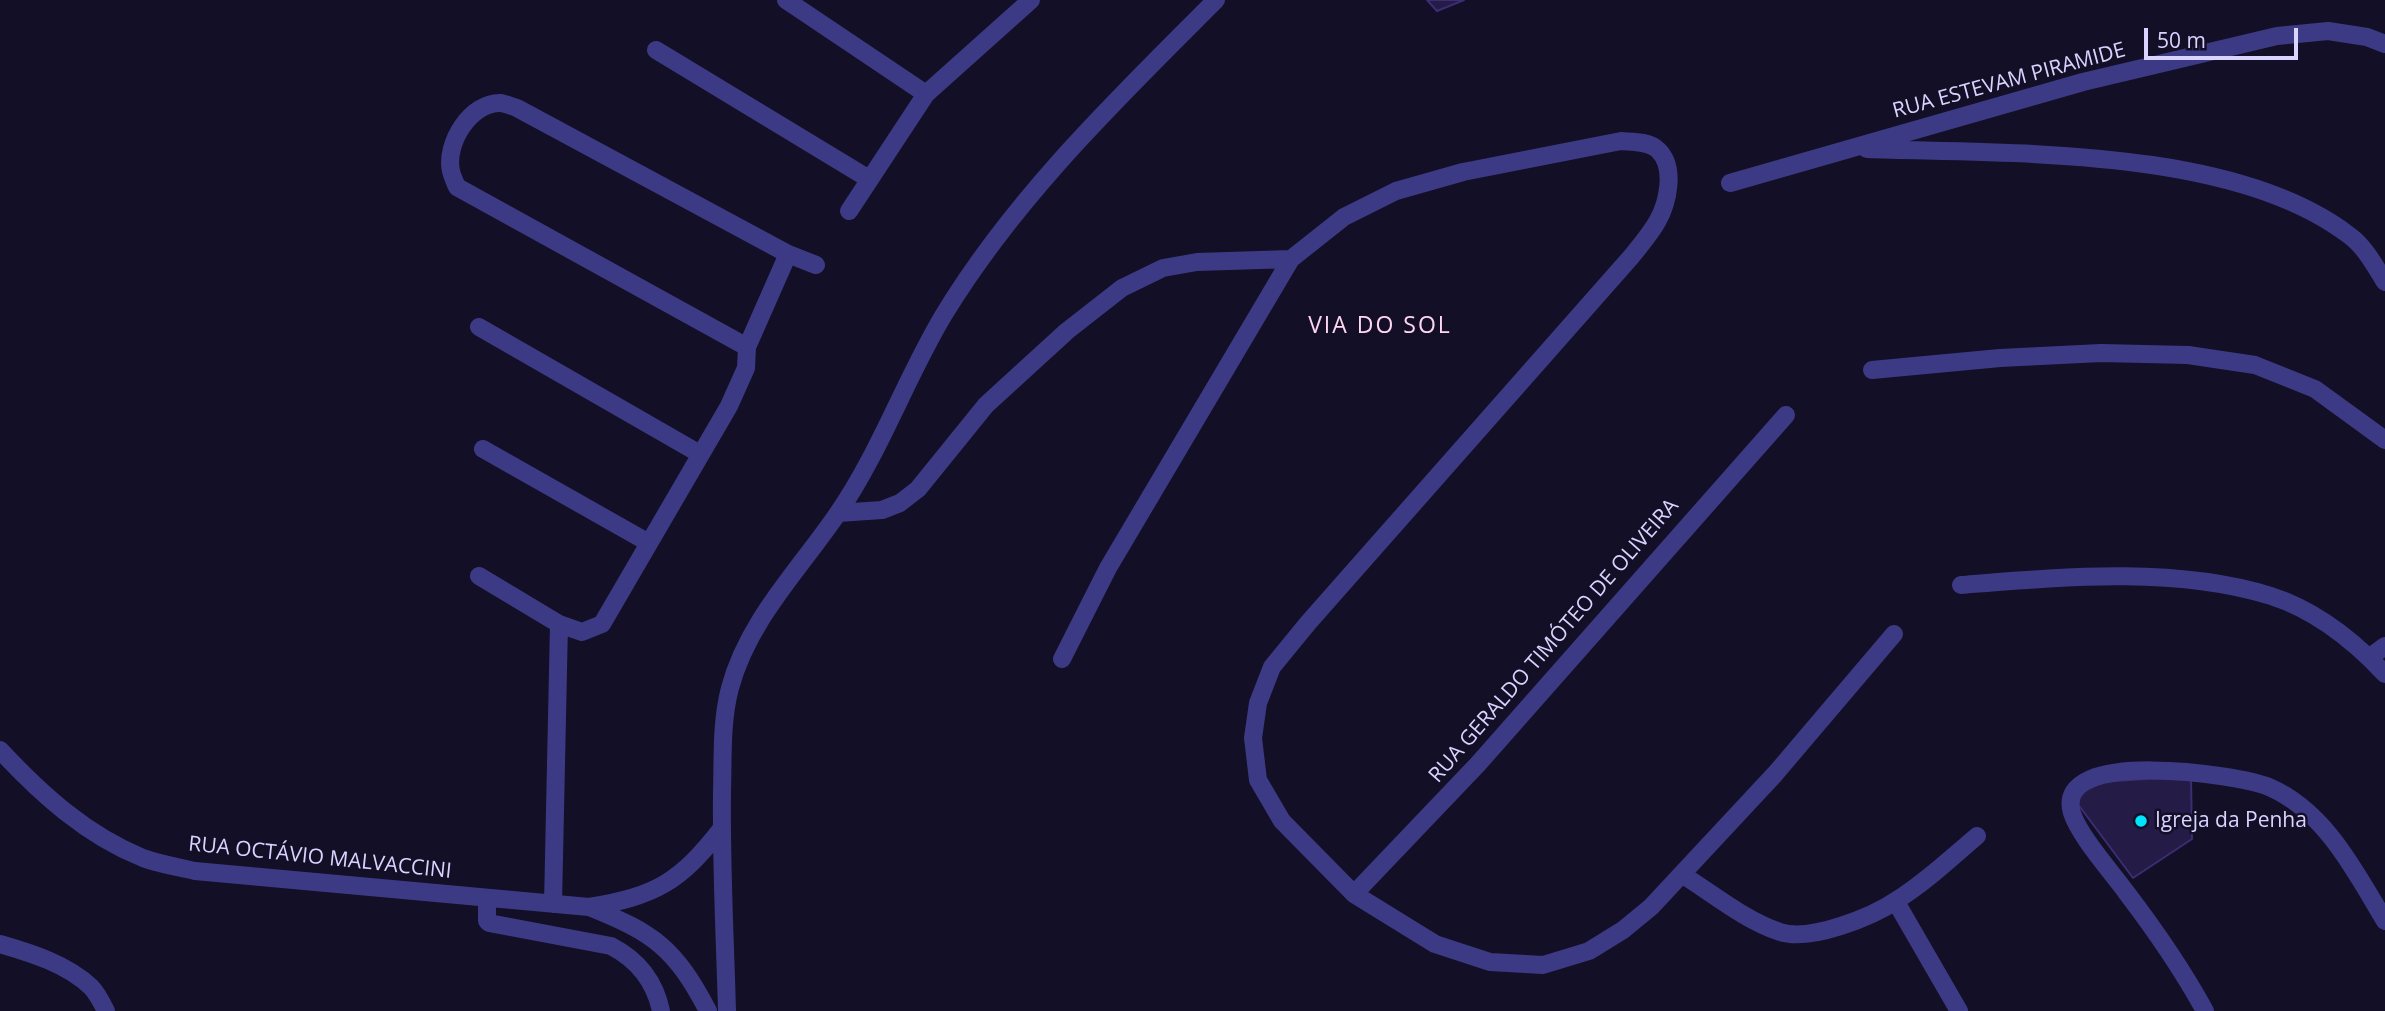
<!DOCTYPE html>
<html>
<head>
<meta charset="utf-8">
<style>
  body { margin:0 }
  #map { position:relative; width:2385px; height:1011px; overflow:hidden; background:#130f26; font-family:"Open Sans",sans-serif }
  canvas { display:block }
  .scale { position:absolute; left:2144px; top:28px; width:154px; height:32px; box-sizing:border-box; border:4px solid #d9d4ff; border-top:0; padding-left:9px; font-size:21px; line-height:24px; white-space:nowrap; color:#d9d4ff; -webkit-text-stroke:5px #130f26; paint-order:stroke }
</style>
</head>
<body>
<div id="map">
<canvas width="2385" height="1011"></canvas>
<div class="scale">50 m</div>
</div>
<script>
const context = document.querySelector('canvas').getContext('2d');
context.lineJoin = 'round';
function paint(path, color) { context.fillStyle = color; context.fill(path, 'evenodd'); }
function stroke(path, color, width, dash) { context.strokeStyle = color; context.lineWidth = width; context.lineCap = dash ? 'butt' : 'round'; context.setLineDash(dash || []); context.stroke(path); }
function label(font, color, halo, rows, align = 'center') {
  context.font = font + ' "Open Sans",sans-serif'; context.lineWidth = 5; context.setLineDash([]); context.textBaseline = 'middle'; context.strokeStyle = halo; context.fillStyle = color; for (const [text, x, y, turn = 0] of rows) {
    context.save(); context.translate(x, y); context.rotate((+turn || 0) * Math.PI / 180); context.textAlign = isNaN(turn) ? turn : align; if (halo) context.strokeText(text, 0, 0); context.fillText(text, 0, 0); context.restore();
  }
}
const building = new Path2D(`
  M1427,0H1464L1437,11Z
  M2191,776L2192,839L2133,878L2077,803L2084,783Z`);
const minor = new Path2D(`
  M786,0L926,94
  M656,50L869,179
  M1867,149C2008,154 2234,146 2350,236C2365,247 2375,266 2385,282
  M1730,183L2083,82L2277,36L2328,31L2367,37L2385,44
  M849,211L926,94L1031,0
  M479,327L700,454
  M747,347L457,187C455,182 452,176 451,171C445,144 470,102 501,103C506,104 512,106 517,108L788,254
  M1872,370L2000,358L2101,353L2188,355L2255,365L2315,389L2385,440
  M483,449L649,543
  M838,513L882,510L900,503L918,489L986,405L1067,331L1122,288L1163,268L1197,262L1291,259
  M479,576L559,624
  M1961,585C2061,577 2175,566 2271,596C2315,610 2354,641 2385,674
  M2370,657L2385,646
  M1062,659L1108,568L1291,259L1344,217L1396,191L1463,172L1621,141C1632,142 1649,141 1658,150C1676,167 1668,203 1657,222C1650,234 1640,246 1631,257L1308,623L1272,667L1258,703L1253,738L1258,780L1282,821L1354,894L1435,944L1490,962L1543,965L1589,951L1623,930L1651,907L1775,774L1894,634
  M0,750C41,794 86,835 143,858C159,864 178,867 195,871L589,907C656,896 680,882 722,828
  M1683,875C1713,894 1746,921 1780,932C1810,942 1872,917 1897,900C1926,882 1951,858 1977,836
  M1354,894L1478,764L1786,415
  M487,898V921L489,923L611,946C638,960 655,982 661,1011
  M1896,902L1959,1011
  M553,904L559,624L582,632L602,624L729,406L746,368L747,347L788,254L816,265
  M589,907C654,933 675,948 708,1011
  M0,944C31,953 67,964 91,987C97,993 102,1003 106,1011
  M727,1011C725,938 721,866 722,793C723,758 721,722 730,688C748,620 800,569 838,513C880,452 905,380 943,316C1015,197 1118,98 1216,0
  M2205,1011C2182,969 2155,930 2126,892C2110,870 2080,837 2072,813C2052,747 2239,774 2269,787C2325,811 2355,871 2385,921`);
const markers = [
  [2141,821,7,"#00e5ff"]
];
const streetNames = [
  ["RUA ESTEVAM PIRAMIDE",2009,81,-15],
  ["RUA GERALDO TIMÓTEO DE OLIVEIRA",1554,641,-49],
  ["RUA OCTÁVIO MALVACCINI",320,858,6]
];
const poiNames = [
  ["Igreja da Penha",2155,821]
];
const neighbourhoodNames = [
  ["VIA DO SOL",1380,326]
];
paint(building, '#241b47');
stroke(building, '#3b2d73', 2);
stroke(minor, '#3d3a85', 18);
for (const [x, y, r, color] of markers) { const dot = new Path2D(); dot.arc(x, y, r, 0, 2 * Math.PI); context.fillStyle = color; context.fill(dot); stroke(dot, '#130f26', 2.5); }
label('21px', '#d9d4ff', '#130f26', streetNames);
label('21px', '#d9d4ff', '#130f26', poiNames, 'left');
context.letterSpacing = '2px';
label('23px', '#ffd6f0', '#130f26', neighbourhoodNames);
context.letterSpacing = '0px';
</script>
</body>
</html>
